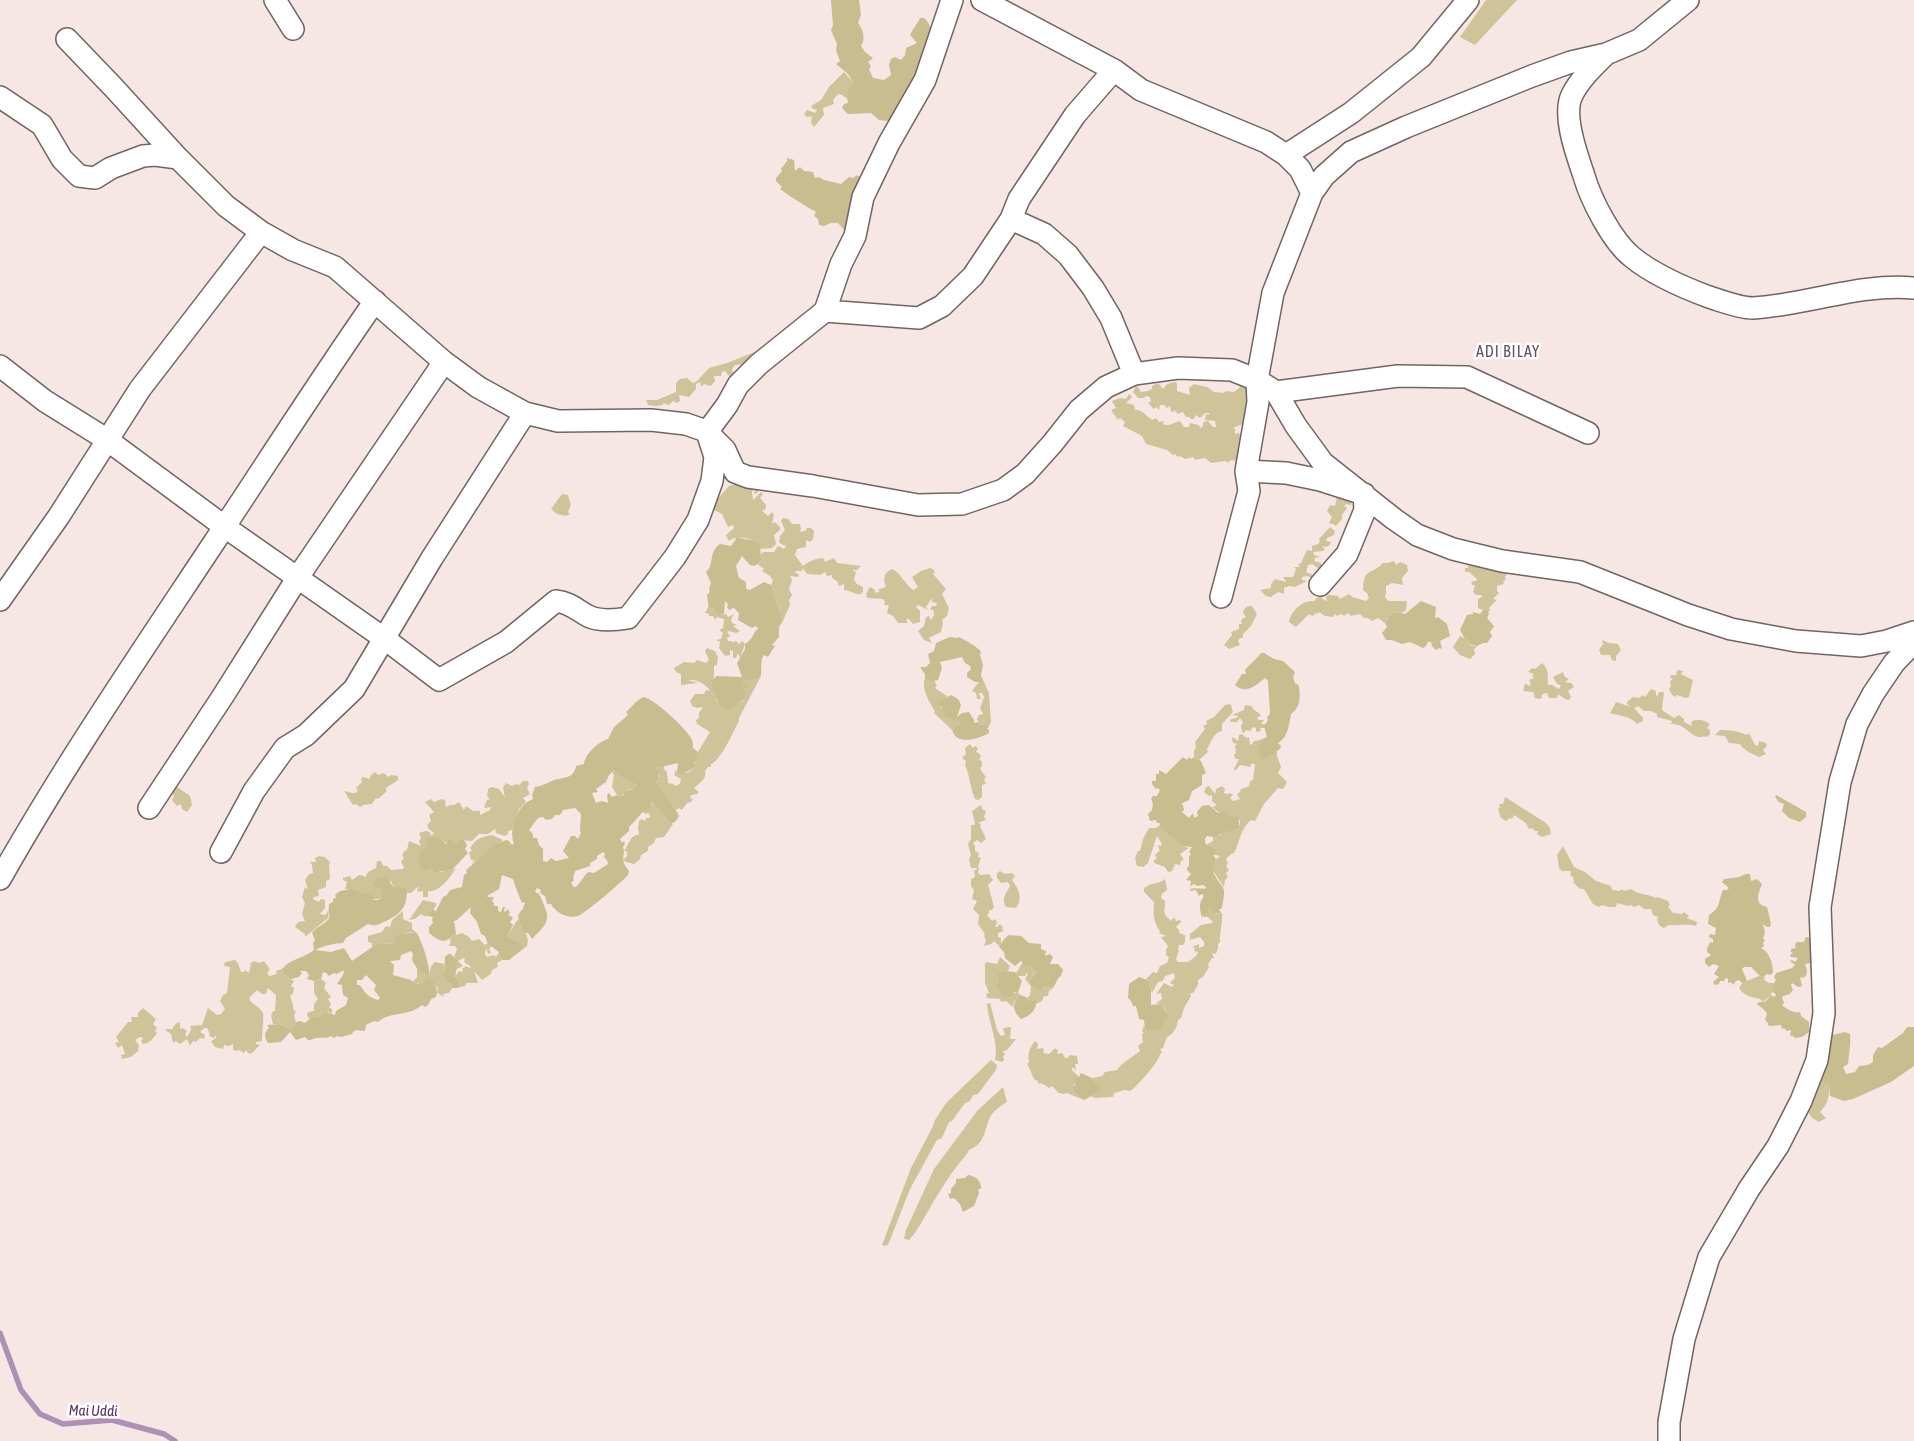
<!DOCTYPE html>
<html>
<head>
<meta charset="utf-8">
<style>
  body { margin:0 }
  canvas { display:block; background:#f6e7e5 }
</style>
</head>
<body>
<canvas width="1914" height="1441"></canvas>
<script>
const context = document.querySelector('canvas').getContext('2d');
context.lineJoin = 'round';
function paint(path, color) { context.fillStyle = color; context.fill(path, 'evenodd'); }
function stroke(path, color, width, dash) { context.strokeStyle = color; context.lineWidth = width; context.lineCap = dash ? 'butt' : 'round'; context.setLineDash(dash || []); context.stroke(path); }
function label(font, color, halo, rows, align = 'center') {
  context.font = font + ' "Asap Condensed",sans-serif'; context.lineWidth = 5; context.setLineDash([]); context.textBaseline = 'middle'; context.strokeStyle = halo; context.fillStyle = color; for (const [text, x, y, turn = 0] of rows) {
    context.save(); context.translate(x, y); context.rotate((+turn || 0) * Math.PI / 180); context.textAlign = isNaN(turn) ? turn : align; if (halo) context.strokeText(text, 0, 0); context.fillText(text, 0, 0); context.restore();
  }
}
const green = new Path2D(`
  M1486,0H1517L1475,45L1460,37Z
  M844,72L853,82L846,93L847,99L842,95L838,94L833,100L834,104L823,108L824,115L814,127L811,123L812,116L807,117L804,114L807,110L815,113L817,110L813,109L811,106L821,100L829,87Z
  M762,349C754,357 748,365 735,365L732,369L734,376L730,377L725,371L722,372L721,376H714L715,381L711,386L704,384L701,387L700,382L696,384V389L689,397L679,395L680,401L677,403L673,401L669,405L662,403L663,405L655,406L648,405L646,400H657L676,392V383L680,379L687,378L693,383L697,381L709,368L727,363Z
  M1174,382L1177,383V391L1190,395L1189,388L1194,384L1207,387L1214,392L1224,393L1226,391L1234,392L1241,386L1251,389L1245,423L1233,428L1235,429V434L1239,433L1243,442L1238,448L1240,453L1239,461L1231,460L1228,463L1226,461L1211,463L1205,458L1195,460L1193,457L1185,459L1180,456L1178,457L1175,454L1173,455L1167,450L1146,444L1142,436L1123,426L1125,422L1120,418L1118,420L1111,410L1116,408L1112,401L1120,398L1126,399L1129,394L1132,397L1126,403L1134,405L1135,410C1143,409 1146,417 1153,420L1156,418L1159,422L1164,421L1163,424C1170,427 1174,422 1180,421L1184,427H1189L1190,423L1199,425L1200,428L1203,426V422L1208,421L1213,427H1216L1215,421L1205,420L1206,414L1209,415V413H1205L1200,418L1196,415L1194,419H1191L1189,417H1186L1183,412L1178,414L1174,410L1173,412H1171L1170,406L1166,408L1165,405H1160L1159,410L1156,407L1153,409L1148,402H1151L1150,397L1146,396L1144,398H1138L1133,392L1136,386L1138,387L1141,392L1148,391L1152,389V386L1158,383L1163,389L1167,384Z
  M735,482L757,489L758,492L756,494L754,493L755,490L752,491L753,500L761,492L763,494L760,498L766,505V509L762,511L768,516L772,512L774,515L772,524L775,522L780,527V530L774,535L776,544L772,548L760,549C757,538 736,534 729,541L726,535L734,528L733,525L728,527L722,514L714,510V503L729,486L735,484Z
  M562,494L568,495C570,505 573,502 568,512L570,514L566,516L557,514L551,509Z
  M1337,496L1352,499L1351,505L1346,504L1344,506L1347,508L1342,515V519L1336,526L1333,524L1329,523L1332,517L1327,511L1330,505L1335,506Z
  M783,518L788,519L792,524H800L801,529L800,532L805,531L807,528H811L814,531L813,539L810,542L806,540V547L797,549L795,555L803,566C808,562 816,558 823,558L825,562L834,558L837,563L861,566L857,570H852L856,572L854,580L857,584L863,587V592L861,594C854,595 850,590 844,590V584L839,586L837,581L832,578V575L827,576L825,572L820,575L807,574L803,568L802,571H794L799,575L798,577L790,576L792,580L789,589L792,595L789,600L790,605L783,621L771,585L773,581L770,576L762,571L764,569L757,564L761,560V554L764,552H774L778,546L784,549L786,546L781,544L779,542L780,536L785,530L781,521Z
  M1330,527L1335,531L1334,535L1327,538L1326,541L1331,542L1330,545L1326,547L1322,546L1325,549L1323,551L1313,552L1314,555L1320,557L1315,558L1314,561L1321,563V568H1318L1312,564L1308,565L1306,572L1313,575L1311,578L1308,576L1302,577V580L1307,581L1295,587L1289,586L1284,588V594L1278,592L1271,597L1266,596L1260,590L1271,588V584L1275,579L1286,582L1283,577H1293L1296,569L1294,567H1300L1298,564L1301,563L1307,550L1312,551V546L1318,544L1320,541L1319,539Z
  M1394,561L1396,565L1400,562L1407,565L1408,571L1402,578L1403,585L1392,583L1386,586V593L1385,597L1388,601H1407L1406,610L1402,613L1396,612L1387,619L1385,623L1378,618L1372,621L1368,618H1364L1360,614L1351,616L1348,613L1344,616L1341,614L1337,616L1335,614L1333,617L1325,616L1319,612L1317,614L1315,613L1314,615L1312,616L1309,614L1296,627L1289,622C1291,611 1302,600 1314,601L1318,597H1321L1324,600L1327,601L1326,597L1329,595L1338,596L1340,599L1349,594L1352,597L1366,601L1369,598L1367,593L1363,590C1364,567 1370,576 1383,563H1388Z
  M1468,564H1476L1509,570L1506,573L1507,575L1505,577L1506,580L1503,581L1504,584L1497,586V591L1499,593L1493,599L1497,600L1489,608L1490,611L1488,612L1478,608V599L1482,597L1481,595H1476L1473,592L1475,586L1471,584L1473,581H1476L1477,579L1469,572H1465V568H1468Z
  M930,568L933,569L935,572L933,574L946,589L942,594L949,608L947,616L942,620L943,623L941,632L929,638L932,643L924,640L918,631L924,626L926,617L929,616L931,620L934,615V611L930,609L932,606H936L937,603L932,602V598L926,607L928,610L918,605L916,607L920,611V622L913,624L908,618L906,620L908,623H898L893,616L887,613L889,605H884L885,602L883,599L867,598L866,594L870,587L874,589L876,593L879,592V589L886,587C883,579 883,573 892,569C901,573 904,583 913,590L918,587L912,577L921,571Z
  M710,604V609L714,608L721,615L726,614L728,617L734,614L731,619L732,623L737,625L733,626L740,631L736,633L729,631L727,632L730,636L727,638L728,641H732V643L736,641L739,644L742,641L745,644L740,658L738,653L736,658H733V651L730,650V655L725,656L719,648L720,642L716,640L721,639L723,633L719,630L723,628L724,619L717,617L715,620L713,616H709V614L705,613Z
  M1252,606L1257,614L1251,626L1243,634V638H1240L1238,641L1240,645L1229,649L1224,645L1232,635L1231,632L1239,629V624H1242L1241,621L1243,618H1246L1243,612C1245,607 1247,606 1252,606Z
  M1460,636L1468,640L1470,645L1477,646L1474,649L1475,654L1470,659L1460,655L1453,647Z
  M1602,640L1609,643L1618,644L1621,650L1616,656V661L1612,660L1610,655H1601L1599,650L1603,644Z
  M707,648L715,651L718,657L717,665L714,666V677L711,686L715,691L717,702L730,709L743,701V677L750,681L760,678L739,718V721C733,732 720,762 711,764V767H708L705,771C707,780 699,783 694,788L698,791V794L691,795L690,798L693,799L691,802L687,803L682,810L679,808L676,810L659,789L656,782L660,778L656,768L657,766H664V769L667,772L668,783L673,784L675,786L680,784L681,779L674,775L676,769L677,773H687L695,767L694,765L698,758V752L710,732L697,724L696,720L699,718V713L703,707L697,708L692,706L690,701L695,694H704L706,690L710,691C706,684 696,679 688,680L698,683L681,685V674L676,672L674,668L684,662L694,663L697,660L706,663L709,660L705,651Z
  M1542,663C1550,670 1547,676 1548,685H1552L1559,689L1561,685L1557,684L1553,677L1563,672L1565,677L1569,679L1565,682L1571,683L1574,687L1568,691L1571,697L1569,700L1565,699L1558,694L1557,698H1549L1547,693L1542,694V698L1539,699L1535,698L1533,692L1523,691L1525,683L1529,686L1531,684L1529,680L1534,678L1532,676L1534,674L1528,672L1532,668L1535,669Z
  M1678,670L1683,671L1681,674L1693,680L1689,697L1686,698L1677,695L1675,697L1672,695L1669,689L1671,686L1670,681L1673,680L1670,677L1671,675H1677L1676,672Z
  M925,678L934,680L937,686L935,688L947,696L945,699L941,700V710L947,717H956L960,723L952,730L934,713L935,711C929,702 921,688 925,678Z
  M983,680L989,693L991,722L989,726L987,724L980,725L977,719L979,715L983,714L980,708L984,697L982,693H979L981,699H977L976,693L972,691L978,683Z
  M1651,689L1656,691V695L1657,697L1659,692H1664L1662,710L1674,718L1679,715L1684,719V722L1692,726L1691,722C1698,718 1704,720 1710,724L1707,728L1710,730V734L1707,737C1704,736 1702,737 1699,737C1688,735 1686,724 1671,724L1672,721L1657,717V714L1651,711H1644L1638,706L1634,708L1643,718V721L1637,724C1630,716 1620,716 1610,713L1616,702L1631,707L1627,704V702L1633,697L1639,698L1643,695L1645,697Z
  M1229,704L1231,705L1233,712L1222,724V731C1214,732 1211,742 1207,749L1208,752L1199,760L1194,757V750L1196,748L1195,742L1205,729L1203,726L1207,724L1206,721L1214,717L1225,705Z
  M1245,705L1252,706L1253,709L1260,714V717H1257L1258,720H1264L1261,724H1266L1264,726L1266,728H1260L1261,731L1256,732V728L1253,727L1250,731L1246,730L1244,733L1242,732L1241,726L1243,722L1240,718L1237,722H1230L1231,719L1237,718L1238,716L1232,715L1244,710Z
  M1720,730C1730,730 1738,731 1747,735L1749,733L1755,745L1758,746L1759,741L1766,743L1767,746L1763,750L1766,754L1759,757C1753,754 1743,750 1740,744L1729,743L1725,736L1715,735Z
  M1242,734L1246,738L1249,737L1250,745L1252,744L1254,741L1260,740L1258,751L1266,759L1277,751V756L1281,767L1278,773L1287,782L1283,789L1278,788L1264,804L1255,821L1251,820C1240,829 1240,842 1234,853L1231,854L1226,859L1228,863L1226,866L1229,870L1226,873L1228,877L1225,880L1224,887L1213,871L1216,859L1220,857L1217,855H1212L1209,848L1206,845L1213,841V837L1217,838C1222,830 1232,831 1240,828V820L1230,818L1228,819L1212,807L1216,806L1215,803L1212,802V795L1209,796L1204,792L1206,787L1209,786L1215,794L1216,789L1222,786L1225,789L1224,793L1227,794L1230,793L1233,795L1230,798L1233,801L1240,799L1237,794L1240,792L1241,789L1249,786L1250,781L1253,780L1255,764H1250L1251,767L1240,765L1235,771L1234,769L1239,759H1235L1234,755L1236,753L1235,746L1237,744L1233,743L1232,739L1233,737L1238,741L1239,735Z
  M970,744L973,748L975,746L978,748L976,752L980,754L981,757L979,759L982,762V766L980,769L986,777L984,779L986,784L982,785V797L978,800L975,799C970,787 970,776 965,765L966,761L962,758L966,754L965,748Z
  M615,770C621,779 627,781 637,785L633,789L628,790L622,796L617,795L612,787L614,775L612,772Z
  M375,772L378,775L384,773L388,777L391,775L398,776V780L386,788V792L378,799L376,798L372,804L363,805L360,807L356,804L353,805L344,791C349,792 355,795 358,791L356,788L362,782L361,779L363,777L370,779V776Z
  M523,781H528L529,784L527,788L530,794L523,798L526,802L519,809L512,830L508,831V834L505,836L496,833L495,829L488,834H479L472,841L461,840L456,845C446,844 440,839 431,837L427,846L431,869L434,872H442L446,869L452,870L456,868C450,877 440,893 428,891V897H423V891L417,892L419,886L411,893H407V890L394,888L391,881L382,890V897C371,905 357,889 345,889L347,882L343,880V878L350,876L352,880L359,875L364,876L365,878L368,872L376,868L377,861H381L383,866H387L391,870L403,869L404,867L401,862L404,858L402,856L404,851L407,850L409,841L421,846L419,841L421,838L419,833L425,831L430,832L431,836L434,833L429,829L427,825L431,821L429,815L434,812L425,802L431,799L434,802L442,799L445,800L446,807L450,805H454L459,802L464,810L466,806L473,811H480V815L490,810L491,807L484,808L487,800L490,799L487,796L488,789L492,787L499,789L505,797L503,788L506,783L512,786L516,784L519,785Z
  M174,785L190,796L192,805L187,812L182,809L181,804L177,806L172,800L174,796L171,791Z
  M1505,797L1546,823L1550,828L1551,834L1542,837L1537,834L1538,831H1535L1532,828L1529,829L1526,823L1514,815L1512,819L1510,818L1506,821L1501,818L1498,809L1500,807L1499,804H1503Z
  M652,799L671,824H673L664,837L656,838L654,843L648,847V851L641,855L640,859L634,864L626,862L623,860L627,856V852L624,851L632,837L639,834L638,828L639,821L642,819L645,821L646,818H650L649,813L645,814L643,811C649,807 652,808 652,799Z
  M981,805L982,809L986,811L984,817L986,820L978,823L981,824L980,826L986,839L981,843L977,840L973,843L975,846V851L979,853L978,857L981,858L978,866L979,868L978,873L981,875L989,874L993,880L988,885L994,907L992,910H989V913L987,915L992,921L995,919L997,922L995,927H997L1000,924L1003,927L1002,929L1004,931L998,933V937L1001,938V944L999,946L994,941L991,944L984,946L986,940L984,936L985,934L978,924L979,915L973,909L977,901L972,899L974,890L971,886V879L975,877L974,871L978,868H971L969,859L971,856L968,844L971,839V825H974L975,824L972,811Z
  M1160,825L1159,828L1183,846L1189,848L1180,854L1184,860L1181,861L1180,865L1175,864L1172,871L1168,872L1165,867L1154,863V860L1157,859L1155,855L1160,850L1157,845L1160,846L1162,844L1157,836L1148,863L1143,867L1137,866L1135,858L1138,851H1140L1143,839L1149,828H1156Z
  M492,835L503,840L472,864L474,860H471L469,853L472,850L470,848C476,838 482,837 492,835Z
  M1563,846L1574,867L1585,872L1596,881L1611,886L1612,890L1620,891L1621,889L1624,891L1631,889C1640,896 1648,893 1655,898L1658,897L1668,901L1670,905L1668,907L1673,913L1682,914L1684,912L1689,916L1687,918L1697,922L1696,926C1689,923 1678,926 1669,925L1664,928C1659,926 1656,922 1658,917L1653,915L1651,909H1644L1639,905L1634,907L1631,905L1628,906L1617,903L1616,907H1609L1602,905L1599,907L1593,904L1584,889H1580L1574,883L1573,877L1570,875L1571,871H1562L1559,868L1557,855Z
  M319,856L325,857L330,862L329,865L330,879L326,881V887L318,890L319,896L314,897L313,899L319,902L321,899L325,900V908L320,914L325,915L329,910L328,918L305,937V934L295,927L298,922L305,921L302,914L305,903L302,897L305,887L308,889L305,880L309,874L313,873L312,865L310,862H316L315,858Z
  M1000,871L1005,874L1012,873L1015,876L1012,880C1019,889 1023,898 1016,908L1006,907C1001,899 1006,894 1010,886L1008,882L1001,883L997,878V873Z
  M1165,879L1167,890L1162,894L1161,898L1165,901V907L1164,909L1165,915L1171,921L1174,917L1176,921L1180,920L1181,922L1176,927L1179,930V933L1185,935V942L1183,945H1179L1178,950L1179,951L1176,959L1178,962H1188L1196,956L1198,952L1194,951L1195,948L1192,947L1199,944V948L1204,946V942L1200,937L1190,940V934L1201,925L1212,923L1213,922L1208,917H1204L1203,914L1212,907L1216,914H1222C1223,924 1219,933 1220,942L1218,944V948L1216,954L1212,953L1214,958H1212L1208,964L1209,967L1203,977L1198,980V985L1193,993H1190L1191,996L1184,1008L1181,1018L1178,1020C1177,1027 1174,1034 1167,1037L1163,1048L1160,1049L1162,1052C1160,1054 1159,1056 1158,1059C1156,1064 1135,1089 1130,1091L1125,1090L1114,1093L1113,1097L1095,1098L1091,1096L1095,1094L1097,1083L1094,1082L1092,1078L1102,1076L1105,1072L1117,1070L1121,1065L1140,1051L1138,1046L1143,1042L1142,1034L1144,1033L1142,1031L1144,1025L1145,1028L1152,1031L1163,1023L1167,1012L1161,1004L1156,1003L1162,999L1161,993L1156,994L1164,983L1172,987L1174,985L1170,983L1175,978L1174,973L1165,976L1163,981L1158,982L1152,993L1151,989L1148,988L1150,981L1146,979L1153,972L1157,973L1160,966L1167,963L1169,957L1166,955V950L1168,946L1161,937L1166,936L1159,933L1160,931C1153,922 1153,912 1154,902L1144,892V888C1151,882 1158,885 1165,879Z
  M423,900L436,903V906L428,916H424L421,914L415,919L409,920Z
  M403,911V919L412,923V929L416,932L406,933L395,944L378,943L372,947V943L368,942V936L382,932L386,926L390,927L392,920Z
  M518,919L522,926L521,930L525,931L528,940L527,946L523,949L520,944L507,936Z
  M455,933L456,935L462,933L469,937L472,941L479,939L485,945L488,943L491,947L489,949L491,953L488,954L486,948L485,954L487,957L494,955L496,957L499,952L502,960L497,963L498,967L492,970L491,974L482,980L474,971L478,983H466L465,986L457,988L460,986L457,979L454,976L455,972L456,975L459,971L463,972L462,969L466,966L469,968L471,967L464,962L465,959L463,958L458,961L463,966L457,969L454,957L457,949L455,946H449L451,941L449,940Z
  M1000,957L1010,966L1008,971L1001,972C998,983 996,984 1002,995L1018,992L1020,995L1014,1002L1013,1007L1006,1001L1001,1002L1000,999L987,998L986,994L989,993L985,983V964L986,962L997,964Z
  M235,960L238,963L241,972H244L245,970L249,973L251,963L254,961L259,963L264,961L270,969L267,973L269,976L277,974L276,971L282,969L283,974L294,981L291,986L294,988L293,994L290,995L293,1005V1009L296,1012L294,1015L296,1022L291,1030L280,1024H273L271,1016L273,1011H275L276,995L268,988L266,994H262L257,990L249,998C251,1005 260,1006 263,1013C264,1014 262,1037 262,1041L256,1042V1044L260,1045L251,1054L248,1053L246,1050L244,1053L239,1050L236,1051L233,1049V1044L229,1046L224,1045L223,1049L215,1047L211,1041L216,1038V1035L214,1038L209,1036L210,1034L207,1028H204L200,1032L205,1035L204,1039L200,1038L196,1042L193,1041L190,1046L187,1039L180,1044L176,1041L173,1043L171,1034L165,1030L166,1029H173V1027L178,1022L180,1023V1029L183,1028L187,1031L185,1035L187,1037L191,1030L190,1026L202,1025L208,1008L217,1015L221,1014L225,1009L220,1001L223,995L227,993L230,967L224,966L225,962Z
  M435,962L444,964V976L453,987L449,993L443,994L444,997L436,992L438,989C433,980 424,982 416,984L413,982L417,977V968L429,975L431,966Z
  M1023,962L1033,966V970L1036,971L1030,980L1043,989L1046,987L1053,988L1049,991L1048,996H1044L1042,1001L1036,1004V1001H1029L1027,998L1030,995L1031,986L1025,979L1028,974L1027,973L1025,976H1018L1016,973Z
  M1759,976L1765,977L1764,980L1769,983H1774L1772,986L1776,994L1772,992L1771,995L1763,1002L1760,999C1751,997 1744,996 1739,988L1742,983Z
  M321,979L326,983L324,988L331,997L328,999L331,1004L329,1007L332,1009V1014L328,1012L320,1017H312L309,1019L307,1015L308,1012L314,1011V1004L318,999L314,993V981Z
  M990,1003L997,1030L1001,1036L1005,1035L1003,1028L1011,1027L1010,1039H1016L1007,1050L1003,1051L1005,1055L1003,1056L1004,1060L1002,1062L995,1060C999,1042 988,1021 987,1004Z
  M143,1008L156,1019L153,1024L157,1028L155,1031L157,1033C153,1039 150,1043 143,1044L141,1041L143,1038L140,1037L135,1040L139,1045L138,1051L131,1057L122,1059L121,1055L125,1054L122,1045L118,1048L115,1043L119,1042L116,1037L128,1022H132L131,1017H138V1013Z
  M1035,1041L1038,1044L1037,1049L1043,1048L1044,1050L1043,1053L1049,1054L1055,1048L1058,1051L1057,1054L1062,1053L1066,1059L1070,1055L1077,1056L1078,1064H1075L1076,1070L1072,1067V1070L1079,1077L1072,1088L1073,1091L1084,1100L1067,1093L1064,1094L1059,1093L1052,1086L1049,1088L1043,1084L1037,1083L1039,1081L1035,1080C1031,1075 1031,1069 1027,1064L1029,1062C1027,1054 1030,1047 1035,1041Z
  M991,1060L997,1065L996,1070L978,1094L973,1095L970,1101L965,1103L952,1121L949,1122L942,1138L937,1140L910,1189L888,1245L884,1246L882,1245L911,1168L932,1128L935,1120L946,1103Z
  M1817,1076L1829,1084C1830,1095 1828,1104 1820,1112L1826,1118L1819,1122L1812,1118L1806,1109Z
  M1003,1087L1007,1102C1002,1105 996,1109 992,1114C983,1128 988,1142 969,1150C966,1157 961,1160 957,1166C950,1175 943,1186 937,1196C927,1211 921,1227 909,1240L904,1239L906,1230L934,1169L978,1110Z`);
const forest = new Path2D(`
  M831,0H859L861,15L858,23C863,29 866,39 861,46L865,52L873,58L868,62L871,66L869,69L873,78L884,80L891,75L889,65L891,59L895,57L901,60L905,55L906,48L917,43L910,35C913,28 917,25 920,18H924C928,21 932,29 932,34C933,50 899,109 888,121L879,120L871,113L848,114L842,108L844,104L848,103L846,93L853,82L848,74L836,64L840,61L836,50L837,44L831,30L833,25Z
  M787,158L794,160L795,171L800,167L804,171L813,172L815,178L819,177L824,180L841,184L849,177L853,178L857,175L861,178L850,230H844L838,223H831L824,226L819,225L818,219L814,216L816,212C804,205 792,198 780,189L782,187L776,181V178L782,171L781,169L787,161Z
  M737,537C754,543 761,535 761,560L755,566L750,565L742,556L736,566L739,578L746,582V589L750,590L764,582L771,585L783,621L779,627V637L772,645L775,646L768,657L764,655C759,661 763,671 760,678L750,681L743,678V684L747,686L743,690L745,691C746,701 737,705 730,710C713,706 720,698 711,686L712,680L717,676L742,677L737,663L745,649V644C754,639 752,633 758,629L756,626L752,628L738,620L739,613L734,608L729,610L727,607L728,604L725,601L724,614L718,615L714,608L709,609L707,595L710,592L709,589L711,583L706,572C715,564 708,552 720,544L731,546Z
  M1421,601L1436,607L1435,618L1438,617L1447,624L1450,636L1440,641L1442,649L1439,648L1436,650L1432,646L1431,642H1428L1426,646L1423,648L1410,642L1402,644L1392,640H1386L1382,633L1387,627L1385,623L1390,615L1396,612L1405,614Z
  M1483,610H1487L1489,614L1487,618L1494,626L1490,632L1492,636L1487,643H1483L1477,646L1470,644L1468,640L1465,639L1460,630L1467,615L1473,614V612L1480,614Z
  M950,637L957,638L959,637C965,640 978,647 981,652L980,655L983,665L981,676L983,680L982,682H975L967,677V673L971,669L970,666L965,663L962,657L940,662L942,668L938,680L932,681L925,678V674L920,667H926L930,663L928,654L934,651L936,643Z
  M1261,653H1264L1274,659L1283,661L1295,672L1293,677L1295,683L1299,686C1300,697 1301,707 1291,714C1289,724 1288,738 1278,743L1281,746L1280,749L1266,759H1261L1258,751L1260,740L1267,737L1264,726L1268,720L1267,718L1270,713L1268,681L1265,678C1256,685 1246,695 1235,685L1242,674H1246L1245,670C1250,664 1256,660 1261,653Z
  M951,695L958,699L961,705L957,717L962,713L969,712L974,720V723L978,722L980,725L987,724L989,726L987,729L989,730V733C979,739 956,746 952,730L960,723L956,718L954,720L950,717L947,718L941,710L942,707L938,704L939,701Z
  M643,697C654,698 688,730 692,740C693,741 693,747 693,748L698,752V758L694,764L695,767L683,774L677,773L678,763L661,767L657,766L656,768L659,773L658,776L660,778L656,782C662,795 673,803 679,816L676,821L671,824L652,800L650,808C641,811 636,821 629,827V831L620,839L622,843L624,841L625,844L623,847L624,851C623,861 622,862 629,871L628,875C622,882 584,914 578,916C568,919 556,913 551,904H547L545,896L540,893L541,890L537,888L535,891L536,893H538C542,898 543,903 545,908C552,922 541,929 532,939L529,934L521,930L522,926C513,911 523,915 525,902L522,903C518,894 516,888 513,879L502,875L499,889L487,896L488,897H494L492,901L494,903V906H498V911L501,912L503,907H505L504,911L505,912L508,909L510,913L508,915L511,916L513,918L510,922L513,925L507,936L521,944L523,949L509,960H502L499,952L488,944L485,936L481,934L477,922L470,913L471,907L457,920L454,921L456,933C444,944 442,943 429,933V927L433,923L432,920L433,917L428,916L432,909L436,911L443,897L447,895L450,890L462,887L464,875L467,873L466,870C479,860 492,842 508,840L512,845L514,843C508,829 518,804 533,799L532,795L535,787C544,786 551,780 559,779C567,777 574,777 576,766L584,764C585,754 598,742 608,739L614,727L628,715L626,712L636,702ZM614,770C623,780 625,780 637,785L633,789L624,792V795L622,796L617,795L612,797L609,793L607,795L608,803L602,801L596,803L592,793L598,792L596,789L606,782L609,775ZM575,808L581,814L580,831L581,833L578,839L575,836H571L563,851L569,858L556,861L551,858L547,862L543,861V849L539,845L537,838H533V834L529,830L538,818L543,817L546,820L552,819L555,815H560L563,810ZM603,852L605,854L604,857L607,860L608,864L594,873L588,872C583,877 581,882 576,887H574L571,883L574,880L573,878L575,871L590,866V863L597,859V856Z
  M1183,757L1187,760L1189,757L1191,759L1194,757L1201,761L1206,773L1202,775V785L1192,791L1189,800L1181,804L1183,805L1184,810L1182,812L1189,818L1193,813L1194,818L1198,816L1197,812L1202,806L1209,805L1218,813L1223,812L1226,814L1227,818L1229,816L1235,818L1238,816L1240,828L1220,834L1218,836L1220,838L1207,836L1205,839L1206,845L1215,849L1216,852L1213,855L1216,859L1213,872C1223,892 1227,882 1222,908L1219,910L1222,914L1213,913L1211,908L1208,910L1210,915L1208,916L1206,912L1202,918C1200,910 1198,903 1204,896L1202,894L1199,896L1196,890L1191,891L1190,889C1195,887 1203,890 1207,888L1203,885L1197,886L1194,884L1190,886L1191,881L1186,880L1191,874L1187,870V867H1189V857L1191,854L1189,852L1192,847L1183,846L1159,828L1160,823H1157L1156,820L1150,821L1148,814L1152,810L1153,804L1151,799L1153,796H1157L1160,790L1158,788L1156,789L1152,784V781H1156V774H1159V770L1166,774Z
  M1776,795L1806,812V817L1800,822L1789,818L1782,811L1784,804L1779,802L1775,797Z
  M431,837L439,838L446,844L449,840L454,841L456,844L461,839L465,841L467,846L465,849L468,853L452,870C445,869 441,873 434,872L431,869L425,871C416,864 415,854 426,849L428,839Z
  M1746,874H1750L1751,881L1757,879L1762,884C1759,892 1753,904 1767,907L1771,924L1770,927H1767L1763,924L1765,933L1763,938L1765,941L1763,942L1764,946L1761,948C1770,953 1773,963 1773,973L1770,975L1767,974L1762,978L1751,967H1744L1742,969L1747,981L1742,983L1739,980L1736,981L1733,985L1731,982L1728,983V979L1726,978L1724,981H1720L1719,984L1715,985L1713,982L1719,977L1714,974L1719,966L1713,964L1709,967L1705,963V959L1711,955L1707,952V949L1710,942L1713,943V939L1709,937L1710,934L1715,935L1716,928L1708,924L1709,915C1722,906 1717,904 1723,890H1727L1729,888L1722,882L1724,879L1739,877Z
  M381,877L387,878L394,888L404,887L407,890C407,907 401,914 386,921C379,924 376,927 368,924L346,938L343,943C334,943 324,946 315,950L331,952L344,948L352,961L378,943L394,944L393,939L397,935L416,932C421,938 431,968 429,975L418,970L412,960L413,954L411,951L401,955L400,960L390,961L394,965L393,975L411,980L416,984L425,982L427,976C434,981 439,989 436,997L431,999L428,1005L425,1007L422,1005C409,1017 390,1011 378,1022L374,1021L366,1025L365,1031L356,1030L353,1032L352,1034L341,1037L337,1036L334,1038L331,1036C325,1039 323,1037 317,1038C313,1038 312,1041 308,1040L305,1037L296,1040L290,1032L281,1042L268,1043C264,1037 264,1033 269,1028L267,1025L280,1024L291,1030L296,1022L300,1021L305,1023L312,1017H320L325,1012L335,1015L336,1011L346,1005L348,998L343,995L342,985L337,984L343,975L344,970L337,974L334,973L329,976L326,973L323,972L321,979L314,981L307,979L309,975L306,971H300L302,973L299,977L291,979L283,974L282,969C290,959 304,958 314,950L313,943L315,940L312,933C316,926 326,925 329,918C330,914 328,909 329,904L333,902V899L336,898L335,895L340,891L351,889C358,893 366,892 373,896L374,900H378L382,897V890L373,885L375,880ZM366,975L376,985L374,990L380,998L378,1000C368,997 365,993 360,985H357V980H362Z
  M1009,935L1021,936L1029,943L1041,944V949L1046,951L1045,956L1050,954L1053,957L1050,964H1058L1063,970L1061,976L1059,977L1053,988L1046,987L1040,990L1036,986H1031L1030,980L1036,972L1033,970V966H1023V963L1021,961L1015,966L1005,958L1004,952L999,947L1005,938Z
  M1807,937L1811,938L1815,960L1811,963L1805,964L1807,971L1806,976L1803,978L1800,977L1802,986L1798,987L1792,983L1791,985L1793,990C1789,996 1787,994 1782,997L1784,1003L1782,1005C1786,1009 1795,1014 1800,1012L1801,1016L1809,1022V1032L1802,1037L1795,1038L1793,1036H1790L1791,1030L1787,1031L1784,1028L1782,1029L1781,1025L1770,1026L1768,1025V1023L1765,1020L1767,1014C1764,1008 1761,1008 1757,1004L1759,1002H1765L1771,995L1774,997L1776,995L1772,986L1776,980L1774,977L1776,973L1792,968L1795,965L1790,961L1792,960L1795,962L1798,958L1791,957L1790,955L1793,953L1791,952V949L1796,948L1795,944L1797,942H1804L1805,938Z
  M448,954H451L456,960L457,969L454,976L457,979L460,986L457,988H453L450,983H448L444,976L445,957Z
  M1004,971L1015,972L1022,981L1018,992H1014L1010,997L1002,995L997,987L999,979L998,974Z
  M1139,977L1150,981L1149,988L1151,989V1005L1161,1004L1169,1016L1163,1023V1027L1161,1029H1157L1152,1031L1145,1028L1144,1020L1139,1019L1136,1006H1133L1131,1001L1128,998L1129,984Z
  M1020,995L1026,997L1029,1001H1036C1037,1010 1030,1016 1021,1019C1013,1012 1011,1003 1020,995Z
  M1907,1027H1914V1066L1891,1082L1853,1099L1844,1101L1830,1096L1829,1084L1823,1082L1817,1076L1829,1039L1832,1035L1845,1032L1850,1034C1851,1044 1849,1053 1848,1064L1843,1067L1846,1074L1855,1072L1859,1066L1868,1065L1873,1062V1055L1878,1047L1882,1048L1903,1033Z
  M1081,1073L1092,1078L1094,1082L1100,1085L1101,1089L1095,1094L1084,1100L1073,1091L1072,1087L1075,1085L1076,1078L1079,1077Z
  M968,1175C976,1176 981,1181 981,1188L978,1190L979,1193L974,1206L963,1212L960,1204L954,1198L950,1199L948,1194L951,1193V1189L956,1183V1179L965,1178Z`);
const stream = new Path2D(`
  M0,1333L21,1390L40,1414L63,1424L112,1420L164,1434L175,1441`);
const street = new Path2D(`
  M275,0L293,29
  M982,0L1114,70L1141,90L1266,142L1286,155L1300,169L1312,193
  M67,39L114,88L178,158
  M1606,54C1594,66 1580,79 1572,95C1562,115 1577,155 1584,176C1591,200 1612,241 1632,257C1654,275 1682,287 1709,297C1722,301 1739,308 1753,308C1807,305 1859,283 1914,288
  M0,97L42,125L62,159L79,176L95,178L111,168L143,156L155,155L178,158L226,206L261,232L293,250L335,267L444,362L478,387L525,413L558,421L651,420L686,424L706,431L725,450L735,472L748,477L813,486L918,505L962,504L1003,490L1025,474L1052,444L1079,410L1106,387L1134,374L1178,368L1232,370L1257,380L1276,392L1296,426L1323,463L1394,519L1417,535L1453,549L1502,561L1580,572L1688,615L1731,629L1796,641L1861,646L1887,641L1914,632
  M1286,155L1351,113L1421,57L1468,0
  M1011,219L1044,234L1068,255L1093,288L1111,318L1134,374
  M825,311L841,264L855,236L863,197L889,143L925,80L952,0
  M0,366L45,401L106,439L225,527L385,639L439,680L506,642L556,601C569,602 577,610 588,616C600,622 616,620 628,618L675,557L698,520L712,481L715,457L708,435
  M1276,392L1398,376L1467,377L1588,433
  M707,432L727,405L738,385L759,364L825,311L919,318L942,306L973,276L1011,219L1019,199L1075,115L1114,70
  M1246,471L1286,473L1320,480L1364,494L1365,510L1347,554L1320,585
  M1221,597L1249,491L1246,471L1258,402L1257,380L1273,293L1312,193L1324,176L1351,152L1406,127L1532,76L1571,62L1606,54L1639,40L1688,0
  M0,600L59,516L140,389L261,232
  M149,808L223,696L298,577L444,362
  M221,852L254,791L285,748L306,735L354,689L432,558L525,413
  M0,879C65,764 140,654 213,544C267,463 319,381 375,301
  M1669,1441V1422L1684,1339L1709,1257L1749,1189L1778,1146L1801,1101L1817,1060L1824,1013L1820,907L1840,782L1857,724L1873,694L1894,663L1914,642`);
const waterNames = [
  ["Mai Uddi",93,1411,1]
];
const quarterNames = [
  ["ADI BILAY",1508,352]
];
paint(green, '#cfc499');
paint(forest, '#c9bc8e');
stroke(stream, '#ad90b5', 5.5);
stroke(street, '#716462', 24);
stroke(street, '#fff', 21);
label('italic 15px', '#593163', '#fff', waterNames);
context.letterSpacing = '1px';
label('16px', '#615453', '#fff', quarterNames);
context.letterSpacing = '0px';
</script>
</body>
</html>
